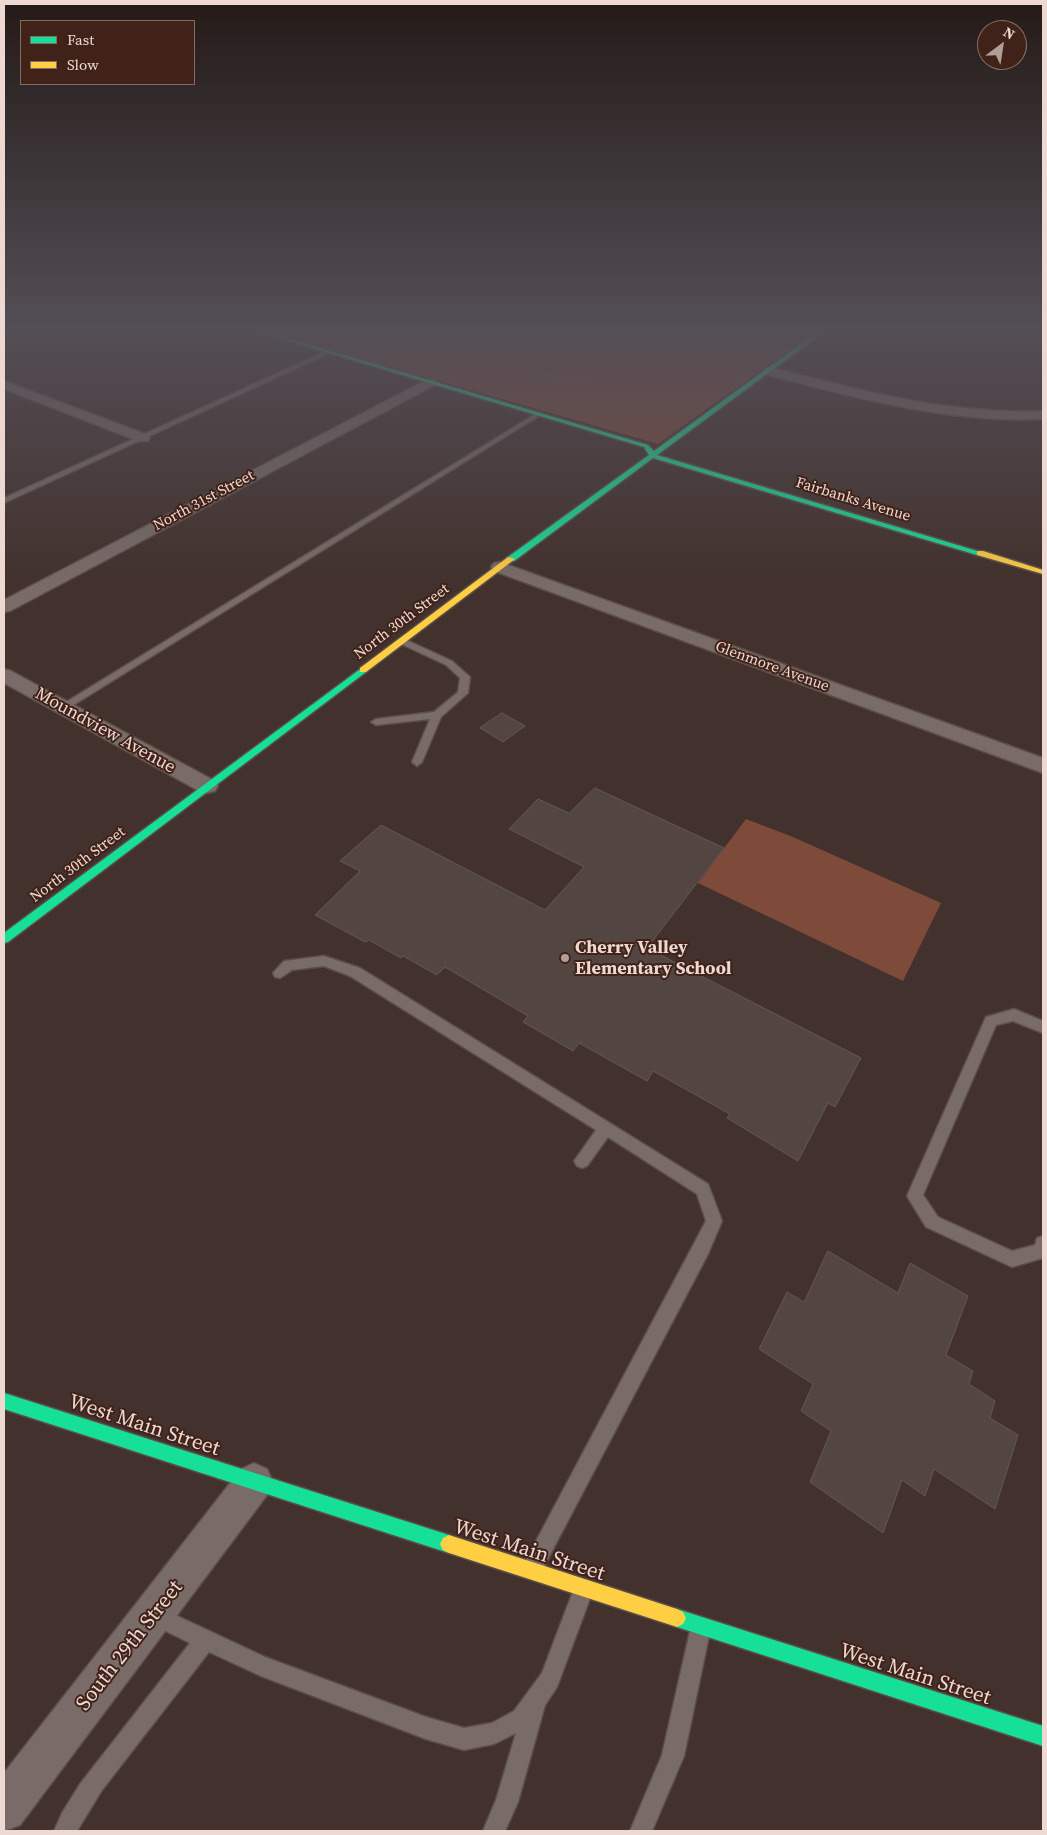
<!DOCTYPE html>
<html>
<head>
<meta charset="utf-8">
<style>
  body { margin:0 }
  #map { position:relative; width:1047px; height:1835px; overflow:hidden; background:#42312c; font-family:"Source Serif 4",serif }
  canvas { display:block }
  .frame { position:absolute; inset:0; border:5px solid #edd9d2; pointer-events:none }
  .legend { position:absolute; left:20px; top:20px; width:175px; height:65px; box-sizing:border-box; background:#402219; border:1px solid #856b63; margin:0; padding:6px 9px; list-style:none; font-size:15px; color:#edd9d2 }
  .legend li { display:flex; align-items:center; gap:10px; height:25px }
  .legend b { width:25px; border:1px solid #856b63 }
  .north { position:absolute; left:977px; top:20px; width:50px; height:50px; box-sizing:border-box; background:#402219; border:1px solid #856b63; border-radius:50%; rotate:31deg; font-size:14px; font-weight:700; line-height:20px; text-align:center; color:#edd9d2 }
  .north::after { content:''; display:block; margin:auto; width:18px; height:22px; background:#b19e98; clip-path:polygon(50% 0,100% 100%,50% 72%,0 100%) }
</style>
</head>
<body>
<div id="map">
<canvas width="1047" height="1835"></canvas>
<div class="frame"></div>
<ul class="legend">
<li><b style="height:6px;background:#16e098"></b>Fast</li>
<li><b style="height:6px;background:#ffcf43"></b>Slow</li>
</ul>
<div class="north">N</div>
</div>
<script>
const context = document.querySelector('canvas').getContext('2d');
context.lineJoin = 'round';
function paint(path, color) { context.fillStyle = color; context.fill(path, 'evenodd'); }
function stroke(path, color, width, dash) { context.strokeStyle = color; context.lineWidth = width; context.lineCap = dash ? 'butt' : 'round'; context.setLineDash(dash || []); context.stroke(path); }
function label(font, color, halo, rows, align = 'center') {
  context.font = font + ' "Source Serif 4",serif'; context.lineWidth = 4; context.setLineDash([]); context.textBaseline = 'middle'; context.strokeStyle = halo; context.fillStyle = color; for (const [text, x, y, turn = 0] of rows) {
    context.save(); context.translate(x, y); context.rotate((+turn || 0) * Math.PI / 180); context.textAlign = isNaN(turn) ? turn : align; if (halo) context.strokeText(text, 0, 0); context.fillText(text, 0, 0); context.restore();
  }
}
const green = new Path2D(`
  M269,332H815L658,444Z
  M746,819L793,837L941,903L903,981L698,883Z`);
const building = new Path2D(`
  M502,713L525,726L503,742L480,728Z
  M595,788L724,848L647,948L861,1058L835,1107L828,1103L798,1161L727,1118L730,1114L653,1071L647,1081L579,1043L573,1051L523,1022L528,1016L445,967L437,975L403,956L401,958L369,940L365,942L315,915L360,871L340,861L381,825L545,910L584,867L509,829L538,799L569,813Z
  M828,1251L898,1293L910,1263L968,1296L946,1355L973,1371L969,1384L995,1401L990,1418L1018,1435L995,1509L934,1469L925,1496L902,1480L883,1533L810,1482L831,1431L801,1411L813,1384L759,1349L787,1292L804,1302Z`);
const path = new Path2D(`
  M439,332C442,336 446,340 450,343C479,361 555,383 589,377L595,369L583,332`);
const lane = new Path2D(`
  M328,350L330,353L4,503V498Z
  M537,413L542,414L67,709H59L58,707Z
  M402,638L452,661L470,677L468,693L441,717L422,762L417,766L412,762L430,719L376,725L371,722L376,719L434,712L458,692L460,678L446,665L399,643L397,641Z
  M324,956L360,968L708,1184L722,1221L708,1254L540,1574L533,1577L526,1574L523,1567L526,1560L706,1221L697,1194L608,1137L587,1166L582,1168L577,1166L574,1161L596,1130L350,976L324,966L292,970L280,978L275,977L273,973L284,961Z
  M1014,1009L1043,1021V1033L1013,1021L996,1025L923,1195L938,1217L1012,1251L1035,1245L1037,1238L1043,1236V1258L1012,1267L926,1227L907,1196L986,1017Z
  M582,1583L589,1586L592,1593L557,1687L545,1705L518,1802L505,1831H483L496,1800L516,1733L494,1744L464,1750L426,1739L261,1676L209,1652L102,1790L77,1831H54L62,1813L80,1784L190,1643L149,1623L146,1616L149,1609L156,1606L265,1657L426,1717L464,1728L492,1723L514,1711L542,1673L575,1586Z
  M700,1621L707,1624L710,1631L684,1756L652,1831H630L662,1755L690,1631L693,1624Z`);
const street = new Path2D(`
  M769,367C864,391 944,414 1043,411V419C947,423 856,398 764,374L763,371L764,368Z
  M430,378L435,379L437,382L435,385L10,611L4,612V600Z
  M4,381L148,435L150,438L148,441H138L4,389Z
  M500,562L1043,758V773L494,571L491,567L494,563Z
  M4,669L11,671L215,781L218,786L215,791L207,793L199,791L4,683Z
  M254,1463L267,1469L273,1482L267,1495L20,1825L4,1831V1773L241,1469Z`);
const fast = new Path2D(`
  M258,332H267L648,445L654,451L817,332H824L657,455L984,553L977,555L653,458L514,561H508V557L649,455L644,447Z
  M363,667L367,670L366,672L8,942L4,943V933Z
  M4,1393L449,1535L455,1538L458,1544L455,1550L449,1553L4,1409Z
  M677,1609L1043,1726V1746L677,1627L671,1624L668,1618L671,1612Z`);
const slow = new Path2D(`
  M977,551H983L1043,570V574L977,555Z
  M508,557L515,559L366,672H360V668Z
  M449,1535L677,1609L683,1612L686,1618L683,1624L677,1627L449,1553L443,1550L440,1544L443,1538Z`);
const markers = [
  [565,958,5,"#b19e98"]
];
const farStreetnames = [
  ["Fairbanks Avenue",853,500,17],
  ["North 31st Street",204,501,-28],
  ["North 30th Street",402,622,-37],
  ["Glenmore Avenue",772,667,20],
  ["North 30th Street",78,865,-37]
];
const streetNames = [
  ["Moundview Avenue",105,731,29]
];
const poiNames = [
  ["Cherry Valley",575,948],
  ["Elementary School",575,969]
];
const nearStreetnames = [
  ["West Main Street",144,1426,18],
  ["West Main Street",529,1551,18],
  ["South 29th Street",130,1646,-52],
  ["West Main Street",915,1675,18]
];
paint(green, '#7e4a3a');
paint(building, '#534642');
stroke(building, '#655752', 1);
stroke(lane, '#5c4d48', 3);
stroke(street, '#5c4d48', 3);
stroke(fast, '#5c4d48', 3);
stroke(slow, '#5c4d48', 3);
stroke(path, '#756864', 2, [0.5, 2]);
paint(lane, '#796b67');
paint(street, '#796b67');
paint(fast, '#16e098');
paint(slow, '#ffcf43');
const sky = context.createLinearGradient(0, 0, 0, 589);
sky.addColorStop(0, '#241b18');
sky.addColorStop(0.56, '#544e56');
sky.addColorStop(1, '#544e5600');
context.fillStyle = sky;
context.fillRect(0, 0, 1047, 589);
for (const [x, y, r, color] of markers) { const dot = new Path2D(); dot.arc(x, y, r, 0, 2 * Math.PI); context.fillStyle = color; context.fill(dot); stroke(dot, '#402219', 2); }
label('15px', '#edd9d2', '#402219', farStreetnames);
label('18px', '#edd9d2', '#402219', streetNames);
label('bold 18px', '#edd9d2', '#402219', poiNames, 'left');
label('21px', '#edd9d2', '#402219', nearStreetnames);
</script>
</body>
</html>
